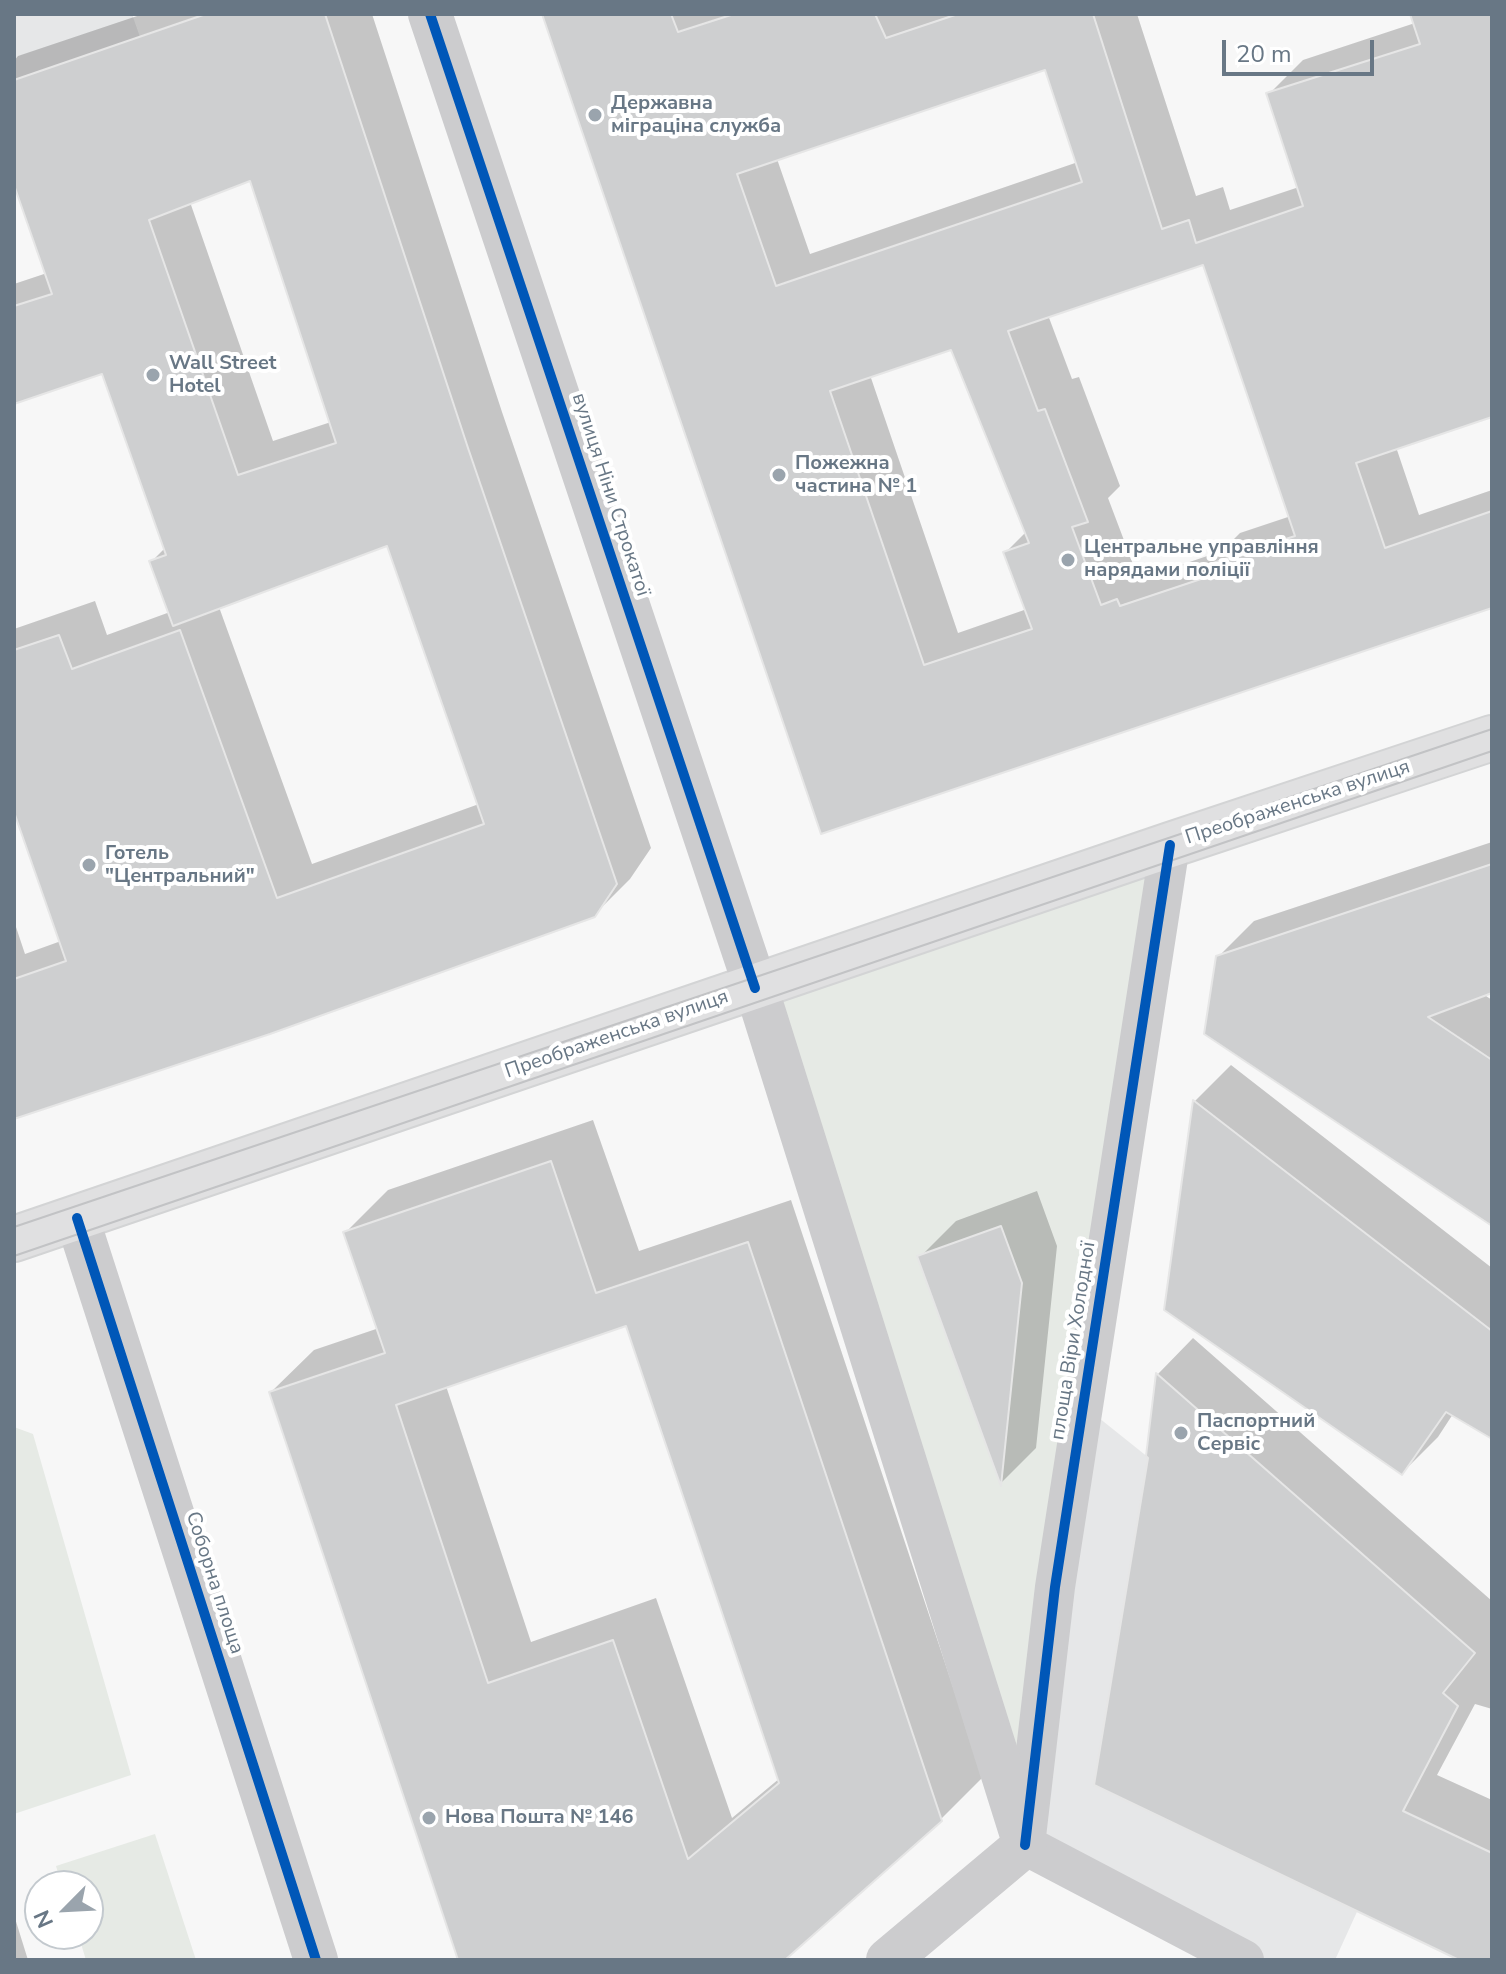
<!DOCTYPE html>
<html>
<head>
<meta charset="utf-8">
<style>
  body { margin:0 }
  #map { position:relative; width:1506px; height:1974px; overflow:hidden; background:#f7f7f7; font-family:"Nunito Sans",sans-serif }
  canvas { display:block }
  .frame { position:absolute; inset:0; border:16px solid #687785; pointer-events:none }
  .north { position:absolute; left:24px; top:1870px; width:80px; height:80px; box-sizing:border-box; background:#fff; border:2px solid #c3c9ce; border-radius:50%; rotate:246deg; font-size:22px; font-weight:700; line-height:32px; text-align:center; color:#687785 }
  .north::after { content:''; display:block; margin:auto; width:28px; height:36px; background:#9aa4ad; clip-path:polygon(50% 0,100% 100%,50% 72%,0 100%) }
  .scale { position:absolute; left:1222px; top:40px; width:152px; height:36px; box-sizing:border-box; border:4px solid #687785; border-top:0; padding-left:10px; font-size:24px; line-height:28px; white-space:nowrap; color:#687785; -webkit-text-stroke:6px #fff; paint-order:stroke }
</style>
</head>
<body>
<div id="map">
<canvas width="1506" height="1974"></canvas>
<div class="frame"></div>
<div class="north">N</div>
<div class="scale">20 m</div>
</div>
<script>
const context = document.querySelector('canvas').getContext('2d');
context.lineJoin = 'round';
function paint(path, color) { context.fillStyle = color; context.fill(path, 'evenodd'); }
function stroke(path, color, width, dash) { context.strokeStyle = color; context.lineWidth = width; context.lineCap = dash ? 'butt' : 'round'; context.setLineDash(dash || []); context.stroke(path); }
function label(font, color, halo, rows, align = 'center') {
  context.font = font + ' "Nunito Sans",sans-serif'; context.lineWidth = 8; context.setLineDash([]); context.textBaseline = 'middle'; context.strokeStyle = halo; context.fillStyle = color; for (const [text, x, y, turn = 0] of rows) {
    context.save(); context.translate(x, y); context.rotate((+turn || 0) * Math.PI / 180); context.textAlign = isNaN(turn) ? turn : align; if (halo) context.strokeText(text, 0, 0); context.fillText(text, 0, 0); context.restore();
  }
}
const built = new Path2D(`
  M14,14H132L197,200L38,255L14,185Z
  M1094,1414L1458,1705L1403,1811L1335,1960H1254L1028,1843Z`);
const green = new Path2D(`
  M1170,845L1025,1845L755,988Z
  M14,1427L33,1434L131,1775L14,1814Z
  M155,1834L196,1960H86L78,1934H88V1886H62L56,1866Z`);
const shadow = new Path2D(`
  M143,14H372L502,412L651,848L630,879L594,915L14,1117V921L25,954L61,941L14,806V629L95,601L107,635L170,612L152,561L165,548L104,372L14,402V284L47,273L18,191L14,193V61L18,56ZM251,179L331,422L273,441L190,202ZM388,544L479,804L312,864L219,607Z
  M544,14H1137L1196,196L1223,187L1230,210L1299,187L1269,94L1303,60L1415,23L1412,14H1492V415L1396,447L1419,515L1492,490V605L822,832ZM1046,67L1078,162L810,254L777,159ZM1205,263L1291,516L1240,533L1222,551L1154,574L1151,567L1136,572L1108,498L1120,486L1079,377L1072,379L1048,315ZM953,347L1026,532L1005,553L1027,609L958,633L870,375Z
  M1492,842V991L1483,994L1492,1000V1223L1218,957L1254,921Z
  M1231,1065L1492,1268V1438L1453,1414L1438,1437L1402,1473L1166,1309L1195,1101Z
  M593,1120L639,1251L791,1200L983,1777L940,1820L782,1960H460L271,1392L314,1350L379,1328L345,1233L388,1190ZM628,1324L780,1778L732,1818L656,1598L531,1642L446,1386Z
  M1037,1191L1057,1246L1036,1448L1002,1482L920,1257L956,1221Z
  M1193,1338L1492,1601V1709L1475,1704L1437,1775L1492,1800V1960H1463L1148,1455L1158,1374Z
  M14,1915L28,1960H14Z`);
const building = new Path2D(`
  M206,14H325L468,448L617,884L595,917L270,1034L14,1119V979L66,961L14,812V650L59,635L72,669L180,630L277,898L484,824L387,546L173,626L149,561L166,555L102,374L14,404V306L52,294L14,185V80ZM250,181L336,443L238,475L149,220Z
  M542,14H671L678,32L734,14H875L886,38L958,14H1093L1162,229L1189,220L1196,243L1303,206L1266,93L1420,44L1410,14H1492V417L1356,463L1385,548L1492,511V608L821,834ZM1045,70L1082,182L776,286L737,174ZM1203,265L1295,536L1204,566L1207,577L1120,606L1117,599L1101,605L1072,527L1088,522L1045,409L1038,411L1008,331ZM951,350L1029,543L1003,552L1032,629L924,665L830,391Z
  M1492,864V993L1428,1017L1492,1060V1226L1204,1034L1216,956Z
  M1193,1100L1492,1331V1439L1446,1412L1402,1475L1164,1310Z
  M551,1161L596,1293L748,1242L942,1821L785,1960H458L269,1392L385,1353L343,1232ZM626,1326L779,1783L688,1859L613,1640L488,1683L396,1405Z
  M1001,1226L1022,1283L1001,1486L917,1256Z
  M1156,1373L1475,1653L1443,1693L1458,1706L1403,1811L1492,1853V1960H1459L1094,1785L1148,1458L1146,1456Z`);
const minor = new Path2D(`
  M1170,845L1055,1587L1025,1845L1244,1960`);
const tertiary = new Path2D(`
  M430,14L760,1000L1025,1845L888,1960
  M77,1218L316,1960`);
const secondary = new Path2D(`
  M14,1239L1170,845L1492,738`);
const tram = new Path2D(`
  M14,1227L1492,729
  M14,1256L1492,751`);
const cycleway = new Path2D(`
  M430,14L755,988
  M77,1218L316,1960
  M1025,1845L1055,1587L1170,845`);
const markers = [
  [595,115,8,"#9aa4ad"],
  [153,375,8,"#9aa4ad"],
  [779,475,8,"#9aa4ad"],
  [1068,560,8,"#9aa4ad"],
  [89,865,8,"#9aa4ad"],
  [1181,1433,8,"#9aa4ad"],
  [429,1818,8,"#9aa4ad"]
];
const poiNames = [
  ["Державна",611,104],
  ["міграціна служба",611,127],
  ["Wall Street",169,364],
  ["Hotel",169,387],
  ["Пожежна",795,464],
  ["частина № 1",795,487],
  ["Центральне управління",1084,548],
  ["нарядами поліції",1084,571],
  ["Готель",105,854],
  ["\"Центральний\"",105,877],
  ["Паспортний",1197,1422],
  ["Сервіс",1197,1445],
  ["Нова Пошта № 146",445,1818]
];
const streetNames = [
  ["вулиця Ніни Строкатої",610,495,72],
  ["Преображенська вулиця",1298,803,-18],
  ["Преображенська вулиця",617,1035,-19],
  ["площа Віри Холодної",1074,1341,-81],
  ["Соборна площа",214,1583,72]
];
paint(built, '#e6e7e8');
paint(green, '#e6eae5');
paint(shadow, '#0003');
paint(building, '#cecfd0');
stroke(building, '#e6e6e6', 2);
stroke(secondary, '#d3d4d5', 48);
stroke(minor, '#ccccce', 40);
stroke(tertiary, '#ccccce', 44);
stroke(secondary, '#e0e0e1', 44);
stroke(tram, '#c2c3c5', 2);
stroke(cycleway, '#0057b8', 10);
for (const [x, y, r, color] of markers) { const dot = new Path2D(); dot.arc(x, y, r, 0, 2 * Math.PI); context.fillStyle = color; context.fill(dot); stroke(dot, '#fff', 3); }
label('bold 20px', '#687785', '#fff', poiNames, 'left');
label('20px', '#687785', '#fff', streetNames);
</script>
</body>
</html>
